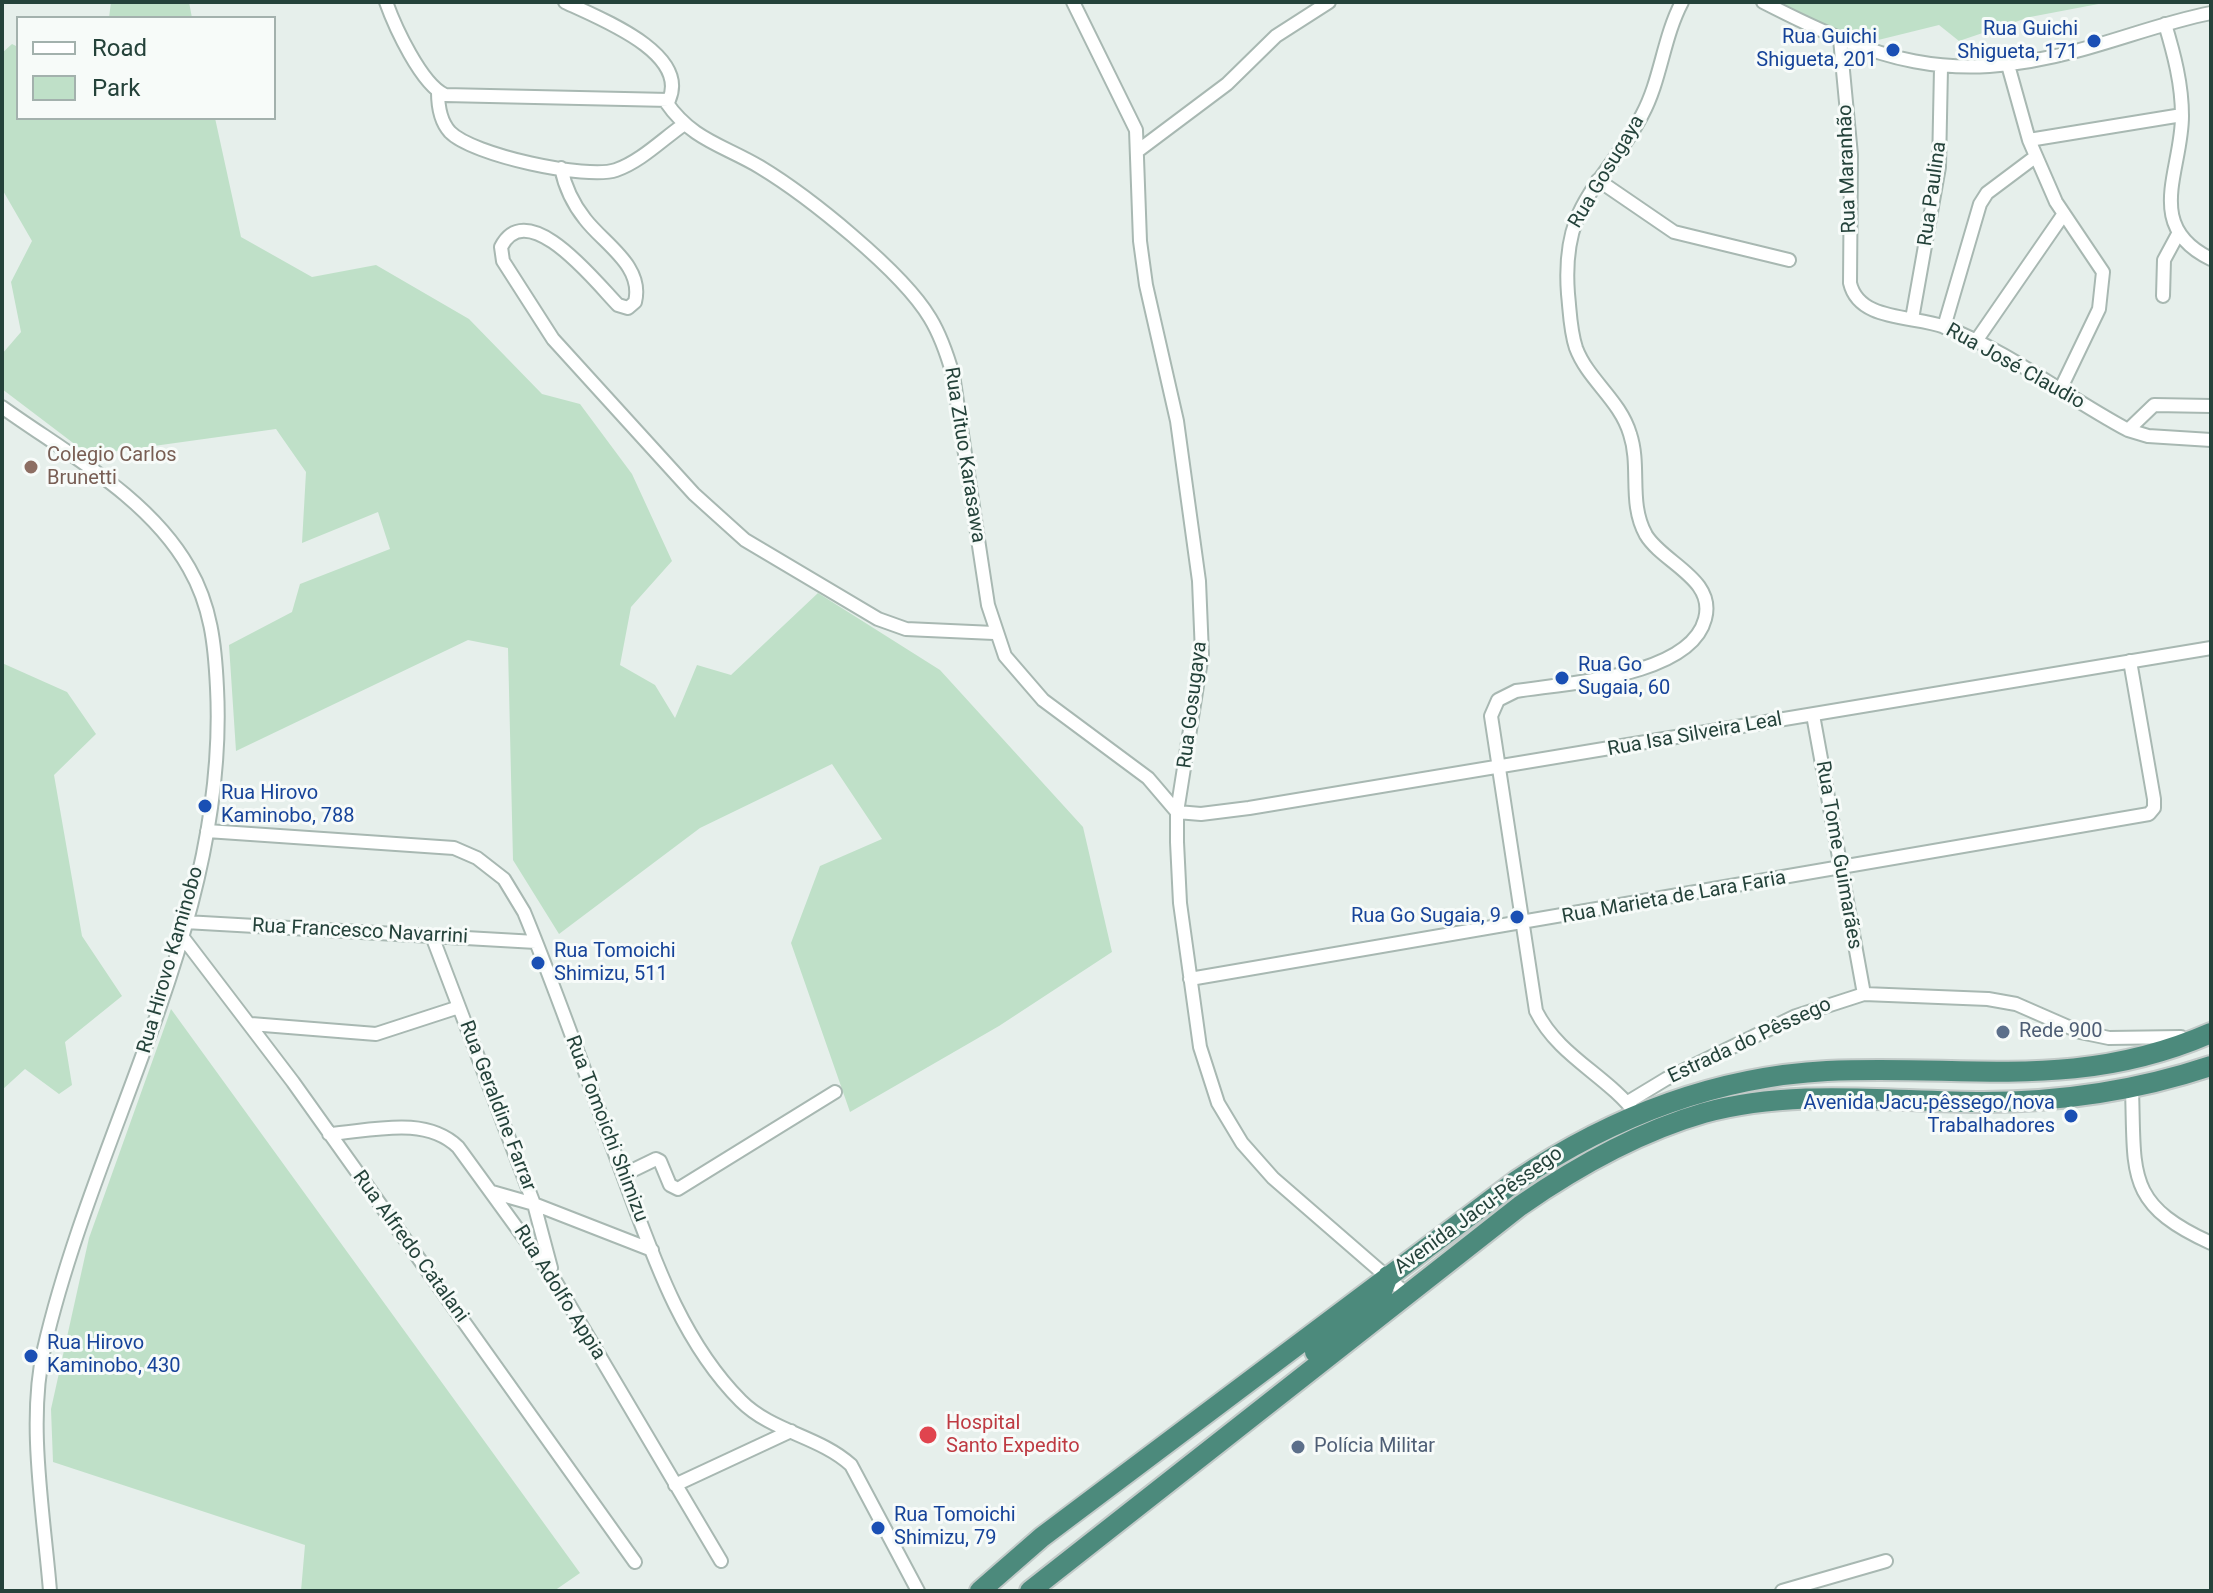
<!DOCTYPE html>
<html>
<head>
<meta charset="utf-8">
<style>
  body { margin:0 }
  #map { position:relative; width:2213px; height:1593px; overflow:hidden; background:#e6efeb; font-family:Roboto,sans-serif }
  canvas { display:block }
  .frame { position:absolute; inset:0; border:4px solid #24423a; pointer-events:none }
  .legend { position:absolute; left:16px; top:16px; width:260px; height:104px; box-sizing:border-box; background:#f7fbf9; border:2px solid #a3b1ad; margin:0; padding:10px 14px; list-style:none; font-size:24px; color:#24423a }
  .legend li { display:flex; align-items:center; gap:16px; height:40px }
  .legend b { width:40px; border:2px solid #a3b1ad }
</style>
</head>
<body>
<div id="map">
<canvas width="2213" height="1593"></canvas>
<div class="frame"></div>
<ul class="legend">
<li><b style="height:10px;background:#fff"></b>Road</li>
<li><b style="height:22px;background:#bfe0c8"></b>Park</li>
</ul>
</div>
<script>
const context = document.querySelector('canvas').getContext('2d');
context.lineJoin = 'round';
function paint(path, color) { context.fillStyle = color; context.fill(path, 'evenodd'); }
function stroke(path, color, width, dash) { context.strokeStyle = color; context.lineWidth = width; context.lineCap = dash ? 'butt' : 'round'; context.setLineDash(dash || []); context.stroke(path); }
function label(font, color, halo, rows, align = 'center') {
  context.font = font + ' Roboto,sans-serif'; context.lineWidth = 6; context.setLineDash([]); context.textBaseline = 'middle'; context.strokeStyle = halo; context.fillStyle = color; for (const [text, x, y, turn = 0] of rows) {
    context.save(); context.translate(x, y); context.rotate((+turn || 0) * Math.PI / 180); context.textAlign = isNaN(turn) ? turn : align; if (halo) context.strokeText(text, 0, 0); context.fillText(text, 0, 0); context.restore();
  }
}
const green = new Path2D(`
  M111,2H189L192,18H109Z
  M1777,2H2109L2030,17L1959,41L1939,25L1866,43Z
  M12,44L18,47V118H215L241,237L312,277L376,265L469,319L542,394L580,404L632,474L672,561L631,607L620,665L655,685L675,718L697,665L731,675L818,593L940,670L1083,827L1112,952L999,1026L850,1112L791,943L820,866L882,839L832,764L700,828L559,934L513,860L508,648L468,640L236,751L229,645L292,612L300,584L390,549L378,512L302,543L306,472L276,429L89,455L2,389V354L21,332L11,282L32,241L2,189V53Z
  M2,663L67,692L96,734L54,775L82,936L122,996L65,1042L72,1085L59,1094L25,1069L2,1090Z
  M171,1009L580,1573L554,1591H301L305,1545L53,1462L51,1409L89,1238Z`);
const minor = new Path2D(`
  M386,2C395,27 421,84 445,95L669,100C690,52 596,17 565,2
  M1073,2L1136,130L1140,241L1146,285L1177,421L1199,581L1202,654L1177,812V842L1180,903L1200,1047L1218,1103L1242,1143L1273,1178L1409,1296
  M1763,2C1878,61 1948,85 2076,51C2122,39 2165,22 2211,13
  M2165,24C2174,54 2182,84 2182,116C2182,171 2143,226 2211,259
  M1840,39L1851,155L1850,283C1859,322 1914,315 1945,327C2010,352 2066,397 2128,430
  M2008,65L2029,140L2056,202L2103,272L2099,309L2061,388
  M438,92C438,106 440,121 450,132C472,155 587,180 616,170C640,162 663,139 683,125
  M666,102C692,140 723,145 760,167C808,196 902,271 930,318C941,336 947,354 953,375L988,605L1005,656L1043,700L1148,778L1177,812L1201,814L1249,808L2211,648
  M2029,140L2182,115
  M1139,150L1227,84L1276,36L1329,2
  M561,168C565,187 573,204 585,219C604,244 644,266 635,302L628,308L618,305C599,286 528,194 501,247L503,261L553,339L694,494L745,540L878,619L906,629L994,633
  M1598,180L1674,232L1789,260
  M2163,296L2164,260L2178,234
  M1912,319L1939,167L1941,68
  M1944,327L1980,204L1987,193L2035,157
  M1976,341L2063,215
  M2211,406L2154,405L2128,430L2148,436L2211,440
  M2,407C66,453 149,497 189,568C211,606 215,645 217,688C229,921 95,1128 44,1349C27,1422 44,1516 50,1591
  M1813,715L1864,994
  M207,831L454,848L477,858L504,879L524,912C559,997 589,1084 621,1170C651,1250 679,1339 741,1401C772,1432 819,1436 851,1465L918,1591
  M185,922L536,942
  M181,935L293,1082L635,1562
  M432,936L534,1204L551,1268
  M1190,979L2149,814L2154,808V799L2130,661
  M251,1024L376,1034L459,1007
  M2132,1090C2135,1174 2125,1204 2211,1243
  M1628,1102L1666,1079L1796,1016L1864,994L1988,999L2016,1004L2080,1032L2109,1038L2181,1037
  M1637,1115C1607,1075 1559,1057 1536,1011L1491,716L1498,700L1516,691C1565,683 1690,677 1705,619C1716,579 1663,563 1646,535C1628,503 1641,467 1630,434C1620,400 1588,380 1576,348C1570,330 1570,312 1568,294C1561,201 1603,188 1642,115C1661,80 1663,38 1682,2
  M329,1134C371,1131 425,1115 458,1147L554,1279L721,1561
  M623,1175L656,1159L660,1161L670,1185L678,1189L835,1092
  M492,1192L534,1204L652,1250
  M675,1485L791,1431
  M1782,1591L1886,1561`);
const trunk = new Path2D(`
  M1315,1352L1378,1302L1388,1276
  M980,1591L1042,1537L1516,1181C1610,1118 1714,1077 1827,1071C1966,1064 2076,1092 2211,1033
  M1030,1591L1520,1206C1576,1167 1638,1132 1704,1113C1796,1088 1890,1102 1983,1102C2063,1102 2136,1091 2211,1066`);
const markers = [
  [2094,41,8,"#1a4fb4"],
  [1893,50,8,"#1a4fb4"],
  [31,467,8,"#8d6e63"],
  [1562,678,8,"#1a4fb4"],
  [205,806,8,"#1a4fb4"],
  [1517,917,8,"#1a4fb4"],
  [538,963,8,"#1a4fb4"],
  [2003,1032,8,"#5c6f8a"],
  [2071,1116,8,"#1a4fb4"],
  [31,1356,8,"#1a4fb4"],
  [928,1435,10,"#e0444e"],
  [1298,1447,8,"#5c6f8a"],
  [878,1528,8,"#1a4fb4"]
];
const transitNames = [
  ["Rua Guichi",2078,30,"right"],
  ["Shigueta, 171",2078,53,"right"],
  ["Rua Guichi",1877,38,"right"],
  ["Shigueta, 201",1877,61,"right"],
  ["Rua Go",1578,666],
  ["Sugaia, 60",1578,689],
  ["Rua Hirovo",221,794],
  ["Kaminobo, 788",221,817],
  ["Rua Go Sugaia, 9",1501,917,"right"],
  ["Rua Tomoichi",554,952],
  ["Shimizu, 511",554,975],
  ["Avenida Jacu-pêssego/nova",2055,1104,"right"],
  ["Trabalhadores",2055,1127,"right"],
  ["Rua Hirovo",47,1344],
  ["Kaminobo, 430",47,1367],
  ["Rua Tomoichi",894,1516],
  ["Shimizu, 79",894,1539]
];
const streetNames = [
  ["Rua Maranhão",1848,169,-92],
  ["Rua Gosugaya",1607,172,-59],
  ["Rua Paulina",1933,194,-82],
  ["Rua José Claudio",2015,367,29],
  ["Rua Zituo Karasawa",964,455,81],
  ["Rua Gosugaya",1193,705,-83],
  ["Rua Isa Silveira Leal",1695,735,-10],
  ["Rua Tome Guimarães",1838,855,80],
  ["Rua Marieta de Lara Faria",1674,898,-10],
  ["Rua Francesco Navarrini",360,932,3],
  ["Rua Hirovo Kaminobo",171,960,-74],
  ["Estrada do Pêssego",1750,1041,-25],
  ["Rua Geraldine Farrar",497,1106,69],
  ["Rua Tomoichi Shimizu",606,1129,69],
  ["Avenida Jacu-Pêssego",1479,1211,-36],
  ["Rua Alfredo Catalani",410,1247,54],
  ["Rua Adolfo Appia",559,1293,58]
];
const educationNames = [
  ["Colegio Carlos",47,456],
  ["Brunetti",47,479]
];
const serviceNames = [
  ["Rede 900",2019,1032],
  ["Polícia Militar",1314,1447]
];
const healthNames = [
  ["Hospital",946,1424],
  ["Santo Expedito",946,1447]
];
paint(green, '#bfe0c8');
stroke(minor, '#a8b8b2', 16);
stroke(trunk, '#c2cac8', 24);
stroke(minor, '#fff', 12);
stroke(trunk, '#4c8a7c', 20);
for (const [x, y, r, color] of markers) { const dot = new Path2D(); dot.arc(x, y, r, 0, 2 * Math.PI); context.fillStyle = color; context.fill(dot); stroke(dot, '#f7fbf9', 3); }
label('20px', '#164399', '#f7fbf9', transitNames, 'left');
label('20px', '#24423a', '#f7fbf9', streetNames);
label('20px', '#785e54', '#f7fbf9', educationNames, 'left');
label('20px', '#4e5e75', '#f7fbf9', serviceNames, 'left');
label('20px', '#be3a42', '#f7fbf9', healthNames, 'left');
</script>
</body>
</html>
